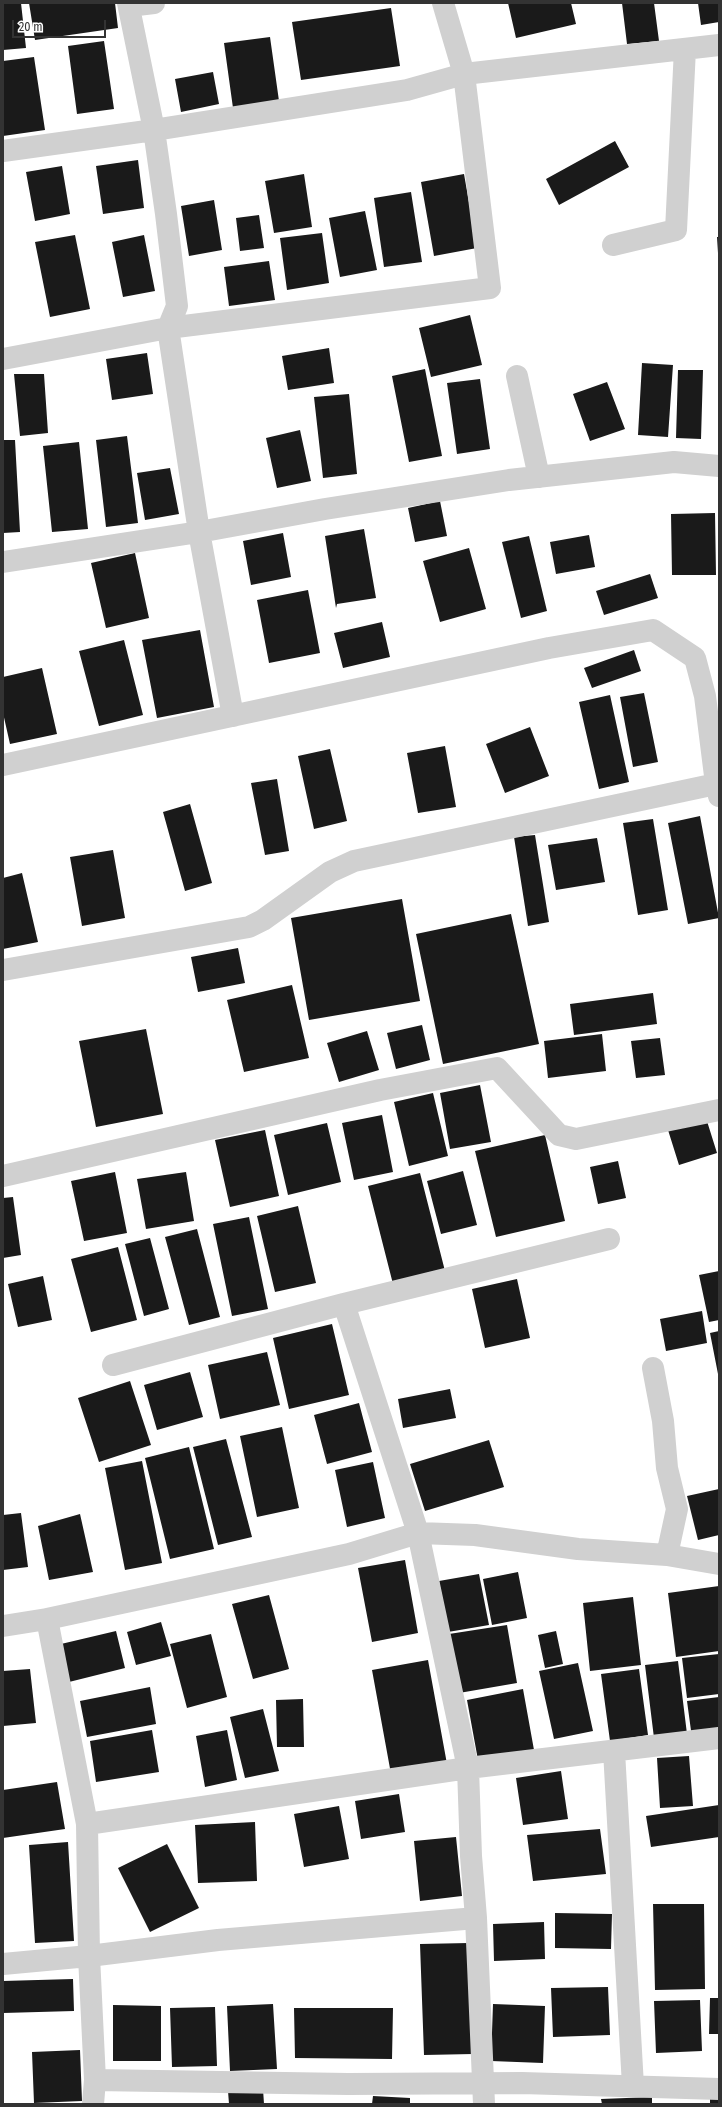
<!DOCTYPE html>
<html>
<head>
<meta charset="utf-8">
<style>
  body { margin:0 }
  #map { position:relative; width:722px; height:2107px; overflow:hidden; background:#fff; font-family:"Fira Sans Condensed",sans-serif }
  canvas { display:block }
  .frame { position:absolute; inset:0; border:4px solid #333; pointer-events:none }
  .scale { position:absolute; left:12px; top:20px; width:94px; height:18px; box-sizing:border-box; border:2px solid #333; border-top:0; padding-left:5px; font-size:12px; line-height:14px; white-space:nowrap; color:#333; -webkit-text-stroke:3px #fff; paint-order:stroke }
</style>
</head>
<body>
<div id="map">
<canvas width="722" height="2107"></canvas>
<div class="frame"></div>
<div class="scale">20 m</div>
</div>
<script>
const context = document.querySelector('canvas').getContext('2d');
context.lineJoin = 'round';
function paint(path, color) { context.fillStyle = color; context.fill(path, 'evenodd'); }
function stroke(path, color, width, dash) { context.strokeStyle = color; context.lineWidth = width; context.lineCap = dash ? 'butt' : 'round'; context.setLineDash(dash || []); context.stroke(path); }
const building = new Path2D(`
  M3,3H21L26,48L3,50Z
  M29,3H115L118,28L35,40Z
  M508,3H571L576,24L516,38Z
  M622,3H654L659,41L627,44Z
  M698,3H719V22L701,25Z
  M391,8L400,66L301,80L292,22Z
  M270,37L279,101L233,108L224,43Z
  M104,41L114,109L77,114L68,46Z
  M34,57L45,130L3,136V61Z
  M213,72L219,104L181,112L175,79Z
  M615,141L629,167L559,205L546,179Z
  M138,160L144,208L103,214L96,166Z
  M62,166L70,214L35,221L26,172Z
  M304,174L312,227L274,233L265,181Z
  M464,174L477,248L434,256L421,182Z
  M411,192L422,262L384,267L374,198Z
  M214,200L222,250L189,256L181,206Z
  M365,211L377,270L340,277L329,218Z
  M259,215L264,248L240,251L236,218Z
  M322,233L329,283L287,290L280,238Z
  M75,235L90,309L50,317L35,242Z
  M144,235L155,291L123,297L112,242Z
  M717,237H719V253H718Z
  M269,261L275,300L229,306L224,267Z
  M470,315L482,365L431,377L419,328Z
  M329,348L334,383L288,390L282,356Z
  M147,353L153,394L112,400L106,359Z
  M642,363L673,365L668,437L638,435Z
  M425,369L442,456L409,462L392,376Z
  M678,370H703L701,439L676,438Z
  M14,374H44L48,433L20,436Z
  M480,379L490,449L457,454L447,383Z
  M607,382L625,429L590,441L573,394Z
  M349,394L357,474L323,478L314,397Z
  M300,430L311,481L277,488L266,438Z
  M127,436L138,523L106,527L96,440Z
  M3,440H15L20,532L3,533Z
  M79,442L88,529L52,532L43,446Z
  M170,468L179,514L145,520L137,473Z
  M440,501L447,536L415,542L408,508Z
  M715,513L716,575H672L671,514Z
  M364,529L376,598L337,604L336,608L325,536Z
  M283,533L291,577L251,585L243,541Z
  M589,535L595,567L556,574L550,542Z
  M529,536L547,611L521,618L502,542Z
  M469,548L486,609L440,622L423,561Z
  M135,553L149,618L106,628L91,563Z
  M650,574L658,598L604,615L596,591Z
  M308,590L320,653L269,663L257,600Z
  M382,622L390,657L343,668L334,633Z
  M200,630L214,707L157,718L142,640Z
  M124,640L143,715L99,726L79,651Z
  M634,650L641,671L592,688L584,668Z
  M42,668L57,734L10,744L3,713V677Z
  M644,693L658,762L633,767L620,697Z
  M610,695L629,782L599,789L579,702Z
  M530,727L549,776L505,793L486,744Z
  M445,746L456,807L418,813L407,753Z
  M330,749L347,821L314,829L298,756Z
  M277,779L289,851L265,855L251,783Z
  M190,804L212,883L185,891L163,812Z
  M700,816L719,918L688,924L668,823Z
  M653,819L668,910L638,915L623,823Z
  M535,835L549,922L528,926L514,837Z
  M597,838L605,882L556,890L548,845Z
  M113,850L125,918L82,926L70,857Z
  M22,873L38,942L3,949V878Z
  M402,899L420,1001L309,1020L291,918Z
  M511,914L539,1044L443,1064L416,934Z
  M238,948L245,983L198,992L191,957Z
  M292,985L309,1058L244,1072L227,1000Z
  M653,993L657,1024L574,1035L570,1004Z
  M422,1025L430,1060L396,1069L387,1033Z
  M146,1029L163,1114L96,1127L79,1041Z
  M367,1031L379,1070L339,1082L327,1043Z
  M602,1034L606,1071L548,1078L544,1041Z
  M660,1038L665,1075L636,1078L631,1041Z
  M480,1085L491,1142L450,1149L440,1093Z
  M433,1093L448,1156L409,1166L394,1102Z
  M382,1115L393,1172L354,1180L342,1123Z
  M706,1118L717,1153L679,1165L668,1130Z
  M327,1123L341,1182L288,1195L274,1135Z
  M265,1130L279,1196L230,1207L215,1140Z
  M545,1135L565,1221L496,1237L475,1151Z
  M618,1161L626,1198L598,1204L590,1167Z
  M463,1171L477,1225L441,1234L427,1181Z
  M115,1172L127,1233L84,1241L71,1181Z
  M186,1172L194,1221L146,1229L137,1179Z
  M420,1173L445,1271L393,1284L368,1186Z
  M13,1197L21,1255L3,1258V1198Z
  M298,1206L316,1283L275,1292L257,1216Z
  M249,1217L268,1309L232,1316L213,1224Z
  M197,1229L220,1317L189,1325L165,1237Z
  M150,1238L169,1309L144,1316L125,1244Z
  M118,1247L137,1320L91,1332L71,1259Z
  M719,1271V1320L709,1322L699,1275Z
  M43,1276L52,1320L18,1327L8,1284Z
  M517,1279L530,1338L485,1348L472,1289Z
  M702,1311L707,1343L666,1351L660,1319Z
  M332,1324L349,1395L289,1409L273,1338Z
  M719,1331V1374H718L710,1333Z
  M267,1352L280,1405L220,1419L208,1365Z
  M190,1372L203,1417L157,1430L144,1385Z
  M130,1381L151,1445L99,1462L78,1398Z
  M450,1389L456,1418L403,1428L398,1399Z
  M359,1403L372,1452L327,1464L314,1415Z
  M282,1427L299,1508L257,1517L240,1436Z
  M226,1439L252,1537L218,1545L193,1447Z
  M489,1440L504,1487L425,1511L410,1464Z
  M189,1447L214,1549L170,1559L145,1458Z
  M142,1461L162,1563L125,1570L105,1468Z
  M373,1462L385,1518L347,1527L335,1470Z
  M719,1489V1535L698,1540L687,1496Z
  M21,1513L28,1567L3,1570V1515Z
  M80,1514L93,1572L49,1580L38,1526Z
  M405,1560L418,1633L372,1642L358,1568Z
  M518,1572L527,1618L492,1625L483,1579Z
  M479,1574L489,1625L448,1632L439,1581Z
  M719,1586V1651L676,1657L668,1593Z
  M269,1595L289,1669L253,1679L232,1604Z
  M633,1597L641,1665L590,1671L583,1603Z
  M161,1622L171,1656L136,1665L127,1632Z
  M507,1625L517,1683L459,1693L449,1634Z
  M116,1631L125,1668L69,1682L61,1644Z
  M556,1631L563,1664L545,1668L538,1635Z
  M211,1634L227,1697L187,1708L170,1644Z
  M719,1654V1694L687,1698L682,1658Z
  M428,1660L447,1764L391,1774L372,1670Z
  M678,1661L687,1734L654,1738L645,1665Z
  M578,1663L593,1731L554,1739L539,1671Z
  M30,1669L36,1723L3,1726V1671Z
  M639,1669L648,1735L610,1741L601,1674Z
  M150,1687L156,1724L87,1737L80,1701Z
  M523,1689L534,1750L478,1760L467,1700Z
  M719,1697V1735L692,1738L687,1701Z
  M303,1699L304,1747H277L276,1700Z
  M263,1709L279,1771L245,1778L230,1717Z
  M152,1730L159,1772L96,1782L90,1741Z
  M227,1730L237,1780L205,1787L196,1736Z
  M689,1756L693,1806L660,1808L657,1758Z
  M561,1771L568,1819L523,1825L516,1778Z
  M57,1782L65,1829L3,1838V1790Z
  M399,1794L405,1832L361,1839L355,1801Z
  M719,1805V1837L651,1847L646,1816Z
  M339,1806L349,1859L304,1867L294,1814Z
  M255,1822L257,1881L198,1883L195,1825Z
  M600,1829L606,1874L533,1881L527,1835Z
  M456,1837L462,1896L420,1901L414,1841Z
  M68,1842L74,1941L35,1943L29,1845Z
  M167,1844L199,1908L150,1932L118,1868Z
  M653,1904H704L705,1989L655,1990Z
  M555,1913L612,1914L611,1949L555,1948Z
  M544,1922L545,1959L494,1961L493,1924Z
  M469,1943L473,2054L424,2055L420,1944Z
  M73,1979L74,2011L3,2013V1981Z
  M608,1987L610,2035L553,2037L551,1988Z
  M710,1998H719V2034H709Z
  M700,2000L702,2051L656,2053L654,2001Z
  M273,2004L277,2069L230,2071L227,2006Z
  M493,2004L545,2006L543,2063L491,2061Z
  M113,2005L161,2006V2061H113Z
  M215,2007L217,2066L172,2067L170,2008Z
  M294,2008H393L392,2059L295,2058Z
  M80,2050L82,2101L34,2103L32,2052Z
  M263,2089L264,2104H229L228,2091Z
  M373,2096L410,2098V2104H372Z
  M652,2097V2104H602L601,2099Z
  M710,2097H719V2104H710Z`);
const street = new Path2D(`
  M128,3L154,130L166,214L177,306L168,328L199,532L325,509L509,480L674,462L719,466
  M129,6L154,3
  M3,151L154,130L407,90L464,74L719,45
  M613,245L676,230L685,49
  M3,359L168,328L490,288L464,74L443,3
  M517,376L539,477
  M3,562L199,532L233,716
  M3,765L549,648L653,630L695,658L705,696L716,784L719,796
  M3,970L249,927L263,920L330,872L354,861L716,784
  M3,1176L380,1090L497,1068L559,1135L576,1139L719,1110
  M113,1365L344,1304
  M653,1368L663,1421L667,1468L677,1509L667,1555
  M3,1626L47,1619
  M614,1751L633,2086
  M87,1824L468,1768L719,1738
  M3,1964L89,1956L218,1940L476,1918
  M95,2080L348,2084L522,2083L719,2089
  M93,2104L95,2080L89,1956L87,1824L47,1619L349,1554L418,1533L475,1535L578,1549L667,1555L719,1564
  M484,2104L476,1918L471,1856L468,1768L418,1533L344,1304L609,1239`);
paint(building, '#1a1a1a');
stroke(street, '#d0d0d0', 22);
</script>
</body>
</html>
